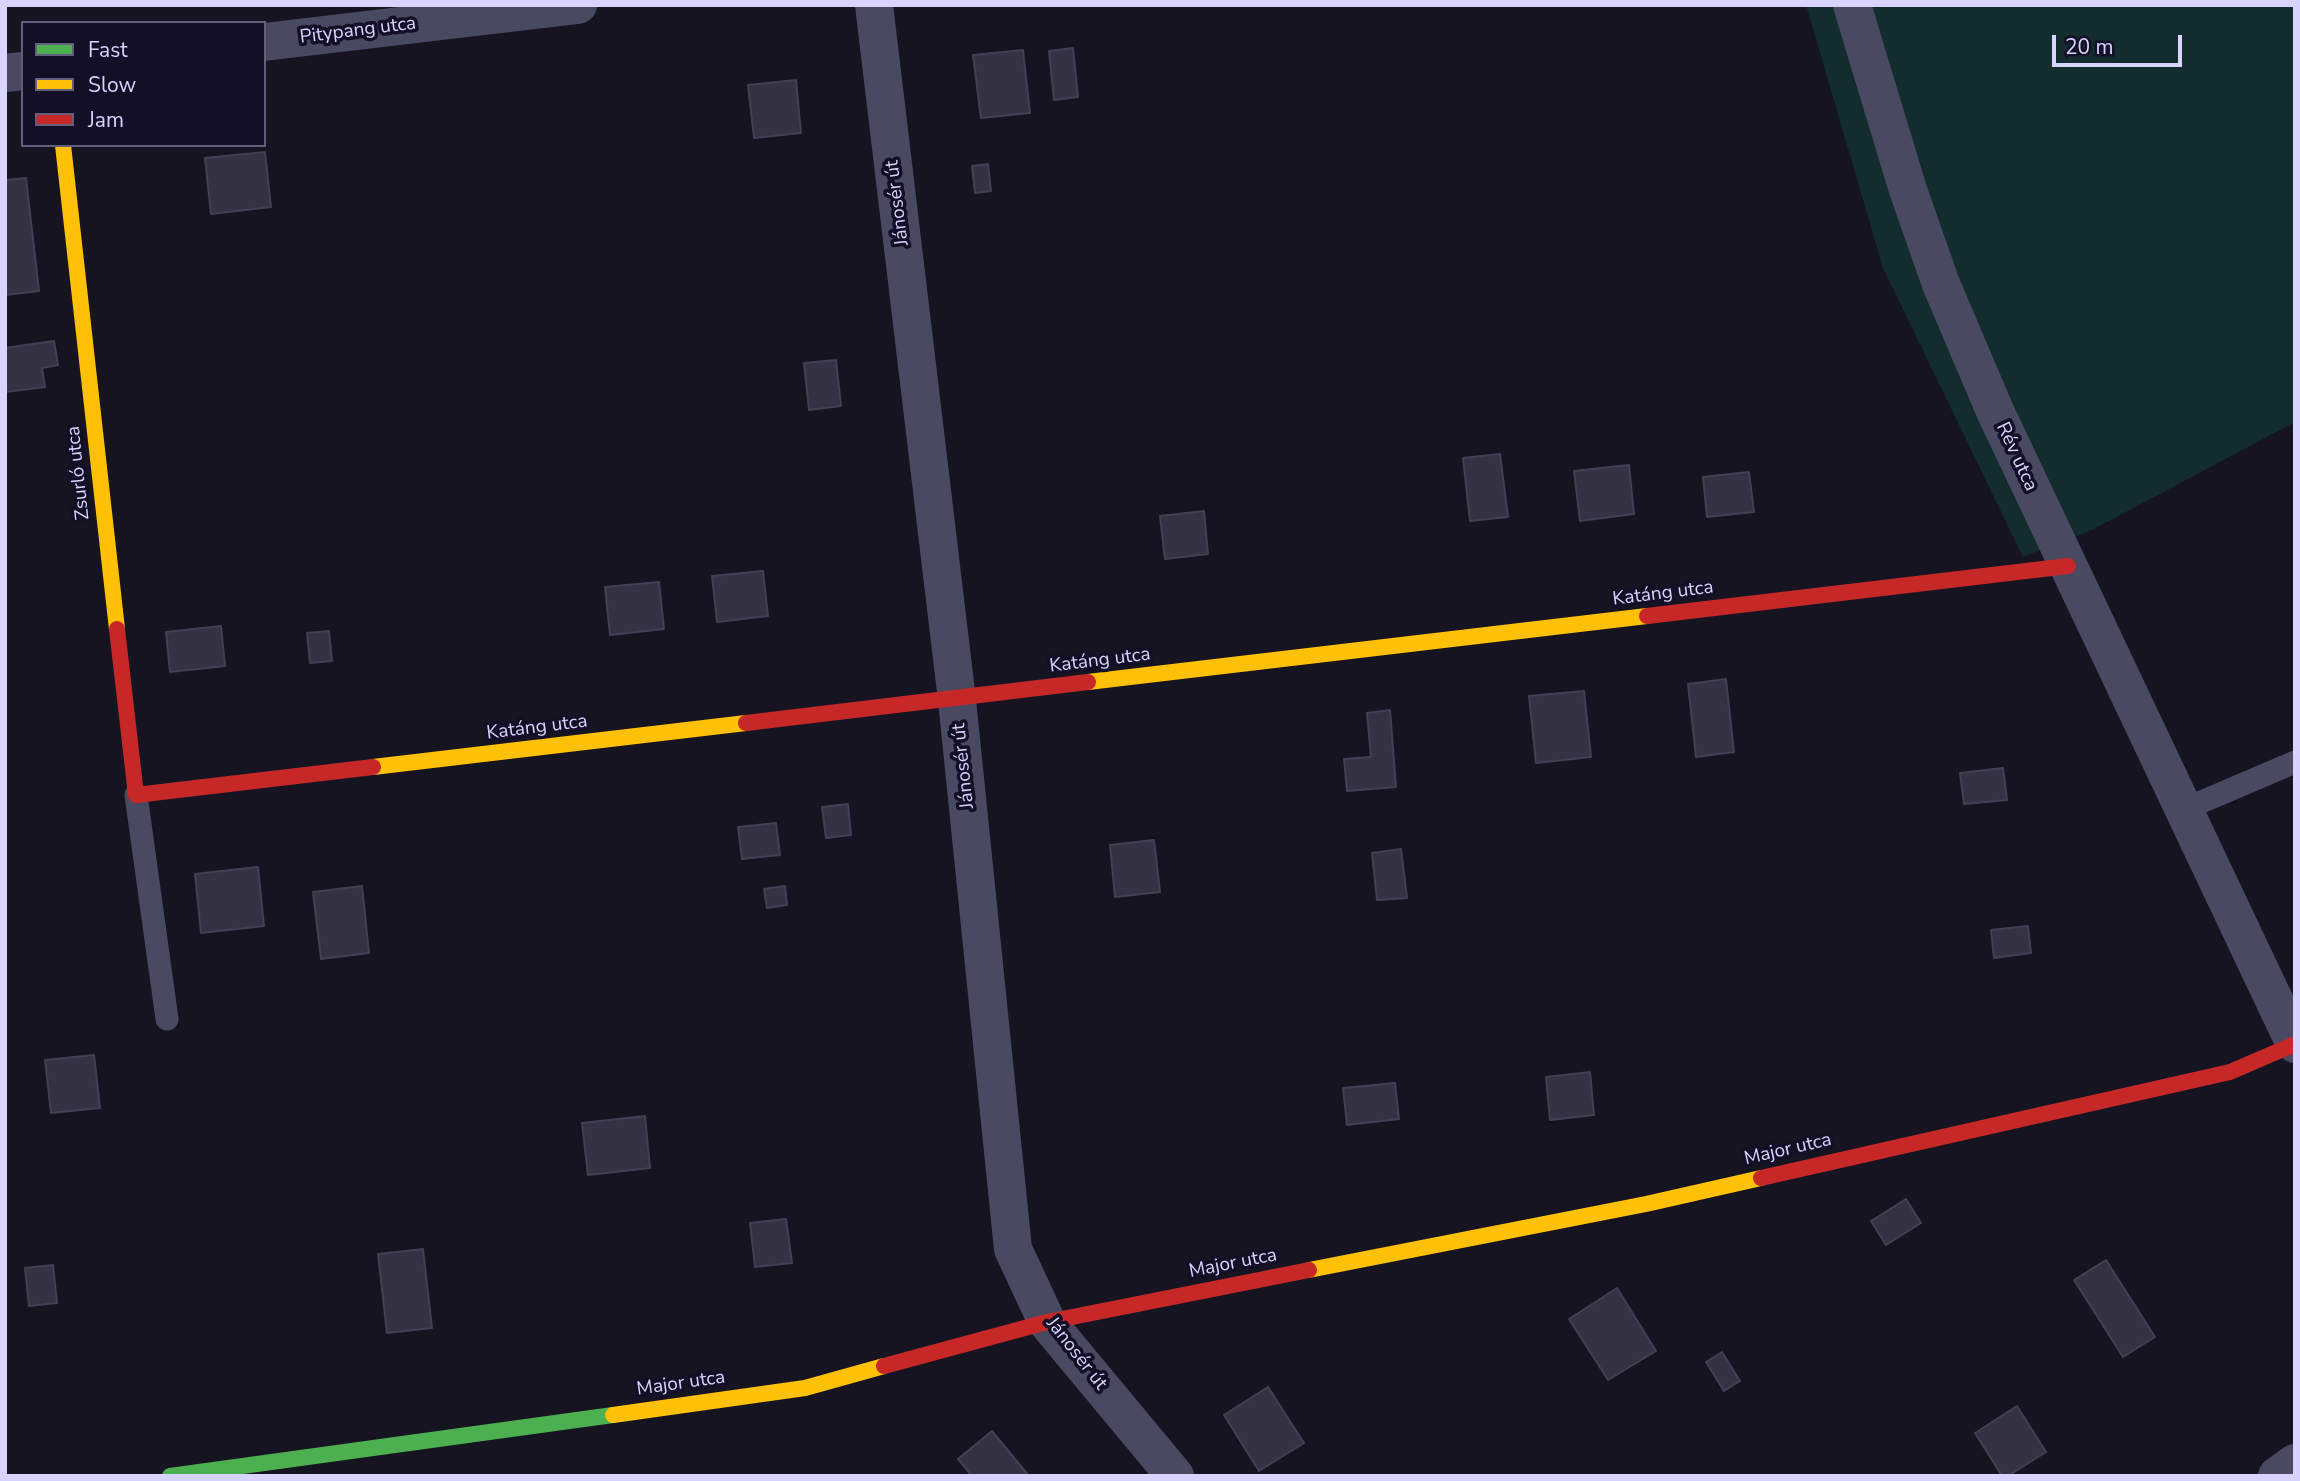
<!DOCTYPE html>
<html>
<head>
<meta charset="utf-8">
<style>
  body { margin:0 }
  #map { position:relative; width:2300px; height:1481px; overflow:hidden; background:#161421; font-family:"Nunito Sans",sans-serif }
  canvas { display:block }
  .frame { position:absolute; inset:0; border:7px solid #d9d4ff; pointer-events:none }
  .legend { position:absolute; left:21px; top:21px; width:245px; height:126px; box-sizing:border-box; background:#130f26; border:2px solid #625e7d; margin:0; padding:9px 12px; list-style:none; font-size:21px; color:#d9d4ff }
  .legend li { display:flex; align-items:center; gap:14px; height:35px }
  .legend b { width:35px; border:2px solid #625e7d }
  .scale { position:absolute; left:2052px; top:35px; width:130px; height:32px; box-sizing:border-box; border:4px solid #d9d4ff; border-top:0; padding-left:9px; font-size:21px; line-height:24px; white-space:nowrap; color:#d9d4ff; -webkit-text-stroke:5px #130f26; paint-order:stroke }
</style>
</head>
<body>
<div id="map">
<canvas width="2300" height="1481"></canvas>
<div class="frame"></div>
<ul class="legend">
<li><b style="height:9px;background:#4caf50"></b>Fast</li>
<li><b style="height:9px;background:#ffc107"></b>Slow</li>
<li><b style="height:9px;background:#c62828"></b>Jam</li>
</ul>
<div class="scale">20 m</div>
</div>
<script>
const context = document.querySelector('canvas').getContext('2d');
context.lineJoin = 'round';
function paint(path, color) { context.fillStyle = color; context.fill(path, 'evenodd'); }
function stroke(path, color, width, dash) { context.strokeStyle = color; context.lineWidth = width; context.lineCap = dash ? 'butt' : 'round'; context.setLineDash(dash || []); context.stroke(path); }
function label(font, color, halo, rows, align = 'center') {
  context.font = font + ' "Nunito Sans",sans-serif'; context.lineWidth = 7; context.setLineDash([]); context.textBaseline = 'middle'; context.strokeStyle = halo; context.fillStyle = color; for (const [text, x, y, turn = 0] of rows) {
    context.save(); context.translate(x, y); context.rotate((+turn || 0) * Math.PI / 180); context.textAlign = isNaN(turn) ? turn : align; if (halo) context.strokeText(text, 0, 0); context.fillText(text, 0, 0); context.restore();
  }
}
const green = new Path2D(`
  M1806,5H2295V422L2092,530L2023,557L1883,268Z`);
const building = new Path2D(`
  M1073,48L1078,97L1054,100L1049,51Z
  M1023,50L1030,113L981,118L973,55Z
  M796,80L801,133L754,138L748,85Z
  M265,152L271,207L211,214L205,158Z
  M988,164L991,191L975,193L972,166Z
  M26,178L39,291L5,295V180Z
  M54,341L58,365L42,368L45,387L5,392V348Z
  M836,360L841,406L809,410L804,363Z
  M1500,454L1508,517L1470,521L1463,458Z
  M1629,465L1634,514L1580,521L1574,471Z
  M1749,472L1754,512L1707,517L1703,477Z
  M1204,511L1208,554L1165,559L1160,516Z
  M763,571L768,616L717,622L712,576Z
  M659,582L664,629L610,635L605,587Z
  M221,626L225,666L170,672L166,632Z
  M329,631L332,661L310,663L307,633Z
  M1726,679L1734,752L1696,757L1688,684Z
  M1584,691L1591,757L1536,763L1529,696Z
  M1390,710L1396,787L1347,791L1344,759L1371,757L1367,713Z
  M2003,768L2007,800L1964,804L1960,773Z
  M848,804L851,835L826,838L822,807Z
  M776,823L780,855L742,859L738,827Z
  M1154,840L1160,892L1115,897L1110,845Z
  M1401,849L1407,898L1377,900L1372,853Z
  M258,867L264,926L201,933L195,874Z
  M362,886L369,953L321,959L313,892Z
  M785,886L787,905L767,908L764,889Z
  M2028,926L2031,953L1994,958L1991,930Z
  M94,1055L100,1108L51,1113L45,1060Z
  M1590,1072L1594,1115L1550,1120L1546,1077Z
  M1395,1083L1399,1119L1347,1125L1343,1088Z
  M645,1116L650,1168L588,1175L582,1123Z
  M1906,1199L1921,1223L1886,1245L1871,1221Z
  M786,1219L792,1263L755,1267L750,1223Z
  M423,1249L432,1328L387,1333L378,1254Z
  M2106,1260L2155,1337L2123,1357L2074,1280Z
  M53,1265L57,1303L29,1306L25,1268Z
  M1617,1288L1656,1351L1608,1380L1569,1319Z
  M1722,1352L1740,1381L1724,1391L1706,1362Z
  M1268,1387L1304,1443L1259,1471L1224,1415Z
  M2017,1406L2046,1452L2008,1476H2002L1975,1433Z
  M992,1431L1029,1476H972L958,1459Z`);
const lane = new Path2D(`
  M136,795L167,1019
  M2185,809L2295,762`);
const street = new Path2D(`
  M874,5L957,700L1013,1249L1047,1322L1175,1476
  M1852,5L1908,190L1941,284L1995,411L2295,1044
  M264,42L578,5
  M5,73L23,71
  M2277,1476L2295,1463`);
const fast = new Path2D(`
  M170,1476L613,1415`);
const slow = new Path2D(`
  M63,145L117,629
  M1088,682L1647,616
  M373,767L746,723
  M1309,1270L1646,1204L1761,1178
  M613,1415L805,1388L884,1366`);
const jam = new Path2D(`
  M1647,616L2068,566
  M117,629L136,795L373,767
  M746,723L1088,682
  M1761,1178L2230,1072L2295,1044
  M884,1366L1047,1322L1309,1270`);
const streetNames = [
  ["Pitypang utca",358,31,-7],
  ["Jánosér út",898,203,-97],
  ["Rév utca",2016,457,65],
  ["Zsurló utca",79,473,-96],
  ["Katáng utca",1663,594,-7],
  ["Katáng utca",1100,661,-7],
  ["Katáng utca",537,728,-7],
  ["Jánosér út",964,766,-96],
  ["Major utca",1788,1150,-13],
  ["Major utca",1233,1264,-11],
  ["Jánosér út",1076,1354,52],
  ["Major utca",681,1384,-8]
];
paint(green, '#132c2d');
paint(building, '#343243');
stroke(building, '#433f54', 2);
stroke(lane, '#4a4962', 23);
stroke(street, '#4a4962', 38);
stroke(fast, '#4caf50', 16);
stroke(slow, '#ffc107', 16);
stroke(jam, '#c62828', 16);
label('19px', '#d9d4ff', '#130f26', streetNames);
</script>
</body>
</html>
